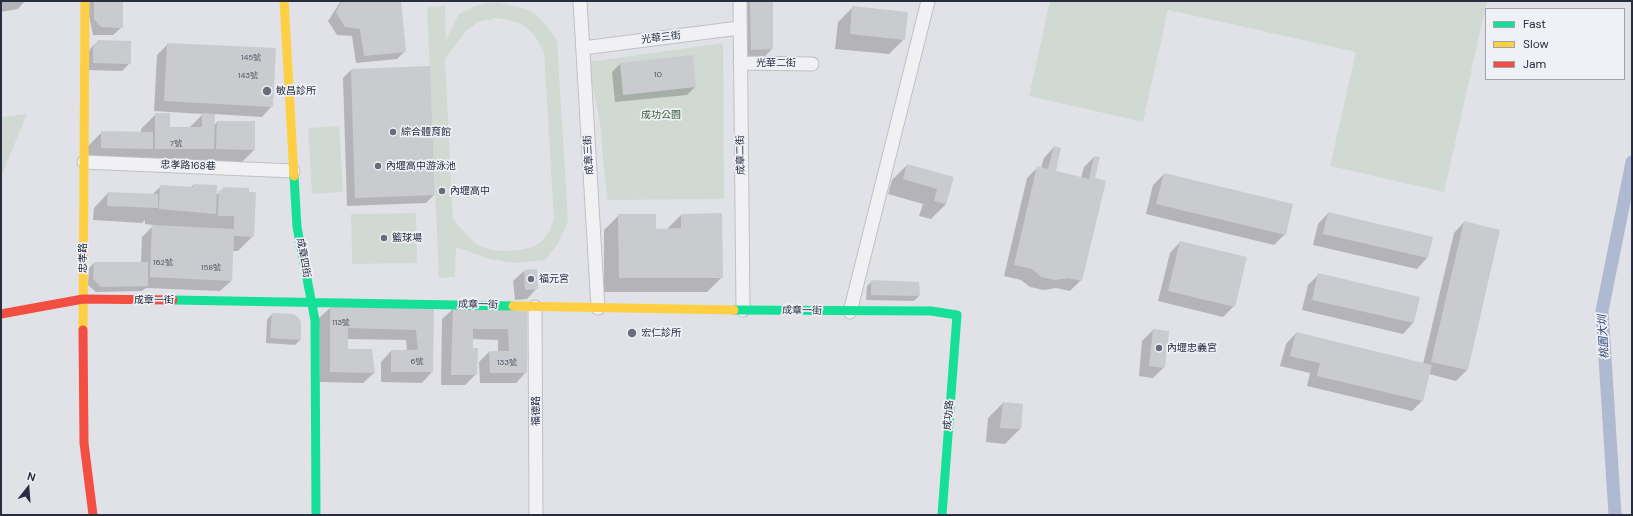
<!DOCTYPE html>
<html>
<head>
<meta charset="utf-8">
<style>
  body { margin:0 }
  #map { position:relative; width:1633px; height:516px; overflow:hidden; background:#e1e2e7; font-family:"DM Sans",sans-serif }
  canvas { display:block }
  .frame { position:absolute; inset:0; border:2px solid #282d40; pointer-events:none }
  .legend { position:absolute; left:1485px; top:8px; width:140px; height:72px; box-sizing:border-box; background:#eff1f6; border:1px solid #9fa3ad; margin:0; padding:5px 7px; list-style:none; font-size:12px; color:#282d40 }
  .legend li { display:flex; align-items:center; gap:8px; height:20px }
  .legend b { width:20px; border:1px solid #9fa3ad }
  .north { position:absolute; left:8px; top:468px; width:40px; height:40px; -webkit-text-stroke:3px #eff1f6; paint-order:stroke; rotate:17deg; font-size:11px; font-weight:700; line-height:16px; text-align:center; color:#282d40 }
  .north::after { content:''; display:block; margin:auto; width:14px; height:18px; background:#282d40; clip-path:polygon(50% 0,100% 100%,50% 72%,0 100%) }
</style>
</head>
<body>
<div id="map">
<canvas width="1633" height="516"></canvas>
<div class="frame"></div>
<ul class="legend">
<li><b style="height:5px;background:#16e098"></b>Fast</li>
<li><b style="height:5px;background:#ffcf43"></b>Slow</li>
<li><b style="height:5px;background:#f24e42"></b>Jam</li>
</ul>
<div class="north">N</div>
</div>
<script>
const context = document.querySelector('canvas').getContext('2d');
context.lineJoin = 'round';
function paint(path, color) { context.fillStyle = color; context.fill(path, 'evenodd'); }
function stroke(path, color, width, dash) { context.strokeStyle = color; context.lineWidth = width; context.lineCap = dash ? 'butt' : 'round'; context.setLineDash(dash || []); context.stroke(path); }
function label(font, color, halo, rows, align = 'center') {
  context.font = font + ' "DM Sans","Noto Sans TC",sans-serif'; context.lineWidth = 3.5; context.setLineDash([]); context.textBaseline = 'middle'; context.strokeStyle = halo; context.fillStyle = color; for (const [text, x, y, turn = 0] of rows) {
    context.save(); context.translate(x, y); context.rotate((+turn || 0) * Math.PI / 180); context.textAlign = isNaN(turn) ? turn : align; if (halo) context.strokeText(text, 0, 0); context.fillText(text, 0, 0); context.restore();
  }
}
const green = new Path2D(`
  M1050,1H1487L1444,192L1330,166L1356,52L1168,10L1143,122L1029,96Z
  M495,2C532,10 535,8 557,40L568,221L558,244L545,260L515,263L490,259L456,247L455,277L439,278L427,7L445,6L446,40L459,14L478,5ZM496,18C525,23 531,25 544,53L554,219C551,227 549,234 542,241C530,252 501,253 485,248C472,244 462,229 453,219L445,59L466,31L478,22Z
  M723,43L724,199L607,200L600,123L588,62Z
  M27,114L1,177V117Z
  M339,126L343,192L312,194L308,128Z
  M416,213L417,263L352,264L351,214Z`);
const shadow = new Path2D(`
  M1,1H25L18,9L1,12Z
  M86,1H122V27L113,35H93Z
  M341,1H400L405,51L397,59L356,63L352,36L337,35L328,21Z
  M744,1H772V49L757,64H736Z
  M853,7L904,39L889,54L835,49L838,22Z
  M98,41L130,63L122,71L85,70L90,49Z
  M168,44L272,106L262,117L214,114V125L217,122H254V150L239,165L86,163L87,147L102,132L141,133V129L156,114L169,128H189L203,114L154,111L157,55Z
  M692,56L695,87L687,95L615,102L612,72L620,64Z
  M429,67L434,195L426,203L347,206L343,78L351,70Z
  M1054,147L1055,172L1081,178L1084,167L1094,157L1093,179L1081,280L1070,291L1056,288L1044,290L1030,287L1021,280L1004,276L1027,178L1038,167L1041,168L1044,158Z
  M907,165L953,178L946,204L931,219L919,216L923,204L888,194L892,180Z
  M1164,174L1285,234L1274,245L1146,214L1153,185Z
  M193,185L216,195L224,188L253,236L238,251H232L231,281L220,291L146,288L142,291L96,292L88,285L89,268L94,263H141L142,237L154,225L145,224V220L142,223L93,220L94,208L108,193L152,195L161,186L191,187Z
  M1328,213L1432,237L1427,258L1417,269L1313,245L1318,224Z
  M619,215L655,230H666L681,215L722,277L707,292H604V230Z
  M1464,222L1499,230L1467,370L1456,381L1429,374L1422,401L1412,411L1307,386L1310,373L1280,366L1286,344L1296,333L1423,364L1454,233Z
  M1180,242L1234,306L1223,317L1158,301L1170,253Z
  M536,270L537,288L527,299L515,300L513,281L524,271Z
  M1318,275L1419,298L1413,323L1403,334L1302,310L1308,285Z
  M872,281L919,296L914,301L866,300L867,286Z
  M330,308L433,309L432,372L422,383L381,382V362L391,351H407L406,340L347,339V350L374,373L363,383L320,382L319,318Z
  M453,309L526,312V372L516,383H480L479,362L489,352H498V340L472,339L476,374L465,385H441L442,319Z
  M272,314L300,340L295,345L266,343L267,320Z
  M1153,330L1164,367L1153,378L1139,376L1142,341Z
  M1003,403L1020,429L1005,444L986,442L988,418Z`);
const canal = new Path2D(`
  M1615,515L1602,311L1632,162`);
const building = new Path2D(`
  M94,1H123V28L101,27L94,19Z
  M342,1H401L406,52L364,56L360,29L345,27L336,12Z
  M750,1H773V49L751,50Z
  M852,6L908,12L905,40L850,34Z
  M98,40L131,41V64L93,63V48Z
  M167,43L276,48L273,107L164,101Z
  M693,55L696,87L623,95L620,63Z
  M430,66L435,195L355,198L351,69Z
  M155,113H170V127H202V113L215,114L214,149H155Z
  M217,121H255V150L216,149Z
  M101,131L153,132V149L101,148Z
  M1054,146L1061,148L1056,171L1089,179L1094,156L1100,157L1095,178L1106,181L1082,281L1068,278L1055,280L1041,277L1032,269L1014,265L1037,166L1048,169Z
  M907,164L954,177L946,204L934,201L937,189L903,179Z
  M1164,173L1293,204L1286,235L1156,204Z
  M193,184L217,185L216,214L159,209L160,185L193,187Z
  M223,187L249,188V192H256L254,237L234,236L232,281L150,277L152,225L234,229V216H218L219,190H223Z
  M108,192L158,194V208L107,206Z
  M1328,212L1433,237L1428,258L1323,234Z
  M722,213L723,278H619L618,214H656V229L681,228V214Z
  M1464,221L1500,230L1468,370L1431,362Z
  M1180,241L1247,257L1235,307L1168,291Z
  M94,262H148V286L101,287L93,279Z
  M537,269L538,289L525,290L524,270Z
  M1318,273L1420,297L1414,323L1312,300Z
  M871,280L919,282L920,296L871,295Z
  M330,307L434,308L433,372H391V350H418L416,330L348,328V349H372L375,373L330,372Z
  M453,308L527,311V373H490L489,351H509L508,329H473V348H478L477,375H451Z
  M272,313L294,314L298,317L301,322V340L270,338Z
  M1153,329L1169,331L1165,368L1149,366Z
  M1296,332L1432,365L1423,401L1317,376L1320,363L1290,356Z
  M1003,402L1023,404L1021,429L1000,428Z`);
const street = new Path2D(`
  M580,1L598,308
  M740,1L743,310
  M583,48L739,28
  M740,63L812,64
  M84,162L293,171
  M535,307L536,515
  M850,312L928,1`);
const fast = new Path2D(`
  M294,176L297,227L315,320L316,515
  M173,300L513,306
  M734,310L931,311L957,315L942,515`);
const slow = new Path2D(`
  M284,1L294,176
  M513,306L734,310
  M83,330L85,1`);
const jam = new Path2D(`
  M1,314L83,299L173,300
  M83,330L84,443L93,515`);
const markers = [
  [267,91,5,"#696c7a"],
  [393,132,4,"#696c7a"],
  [378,166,4,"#696c7a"],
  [442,191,4,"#696c7a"],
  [384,238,4,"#696c7a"],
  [531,279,4,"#696c7a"],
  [632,333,5,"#696c7a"],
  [1159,348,4,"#696c7a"]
];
const numberNames = [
  ["145號",251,58],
  ["10",658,75],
  ["143號",248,76],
  ["7號",176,144],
  ["162號",163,263],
  ["158號",211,268],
  ["113號",341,323],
  ["6號",417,362],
  ["133號",507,363]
];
const streetNames = [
  ["光華三街",661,38,-7],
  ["光華二街",776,63],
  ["成章三街",589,155,-93],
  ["成章二街",741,155,-91],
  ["忠孝路168巷",188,166,2],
  ["忠孝路",83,258,-90],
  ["成章四街",303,258,80],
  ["成章一街",154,300],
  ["成章一街",478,305,1],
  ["成章一街",802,311,1],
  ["福德路",536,411,-90],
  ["成功路",949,415,-85]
];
const poiNames = [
  ["敏昌診所",276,91],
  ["綜合體育館",401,132],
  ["內壢高中游泳池",386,166],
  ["內壢高中",450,191],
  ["籃球場",392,238],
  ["福元宮",539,279],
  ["宏仁診所",641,333],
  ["內壢忠義宮",1167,348]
];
const parkNames = [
  ["成功公園",661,115]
];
const waterNames = [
  ["桃園大圳",1604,337,-93]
];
paint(green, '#d0dad2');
paint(shadow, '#0003');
stroke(canal, '#afbad2', 13);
paint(building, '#c9cbcf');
stroke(street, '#bfc0c5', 15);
stroke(street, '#f1f1f3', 13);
stroke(fast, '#16e098', 9);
stroke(slow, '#ffcf43', 9);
stroke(jam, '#f24e42', 9);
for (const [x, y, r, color] of markers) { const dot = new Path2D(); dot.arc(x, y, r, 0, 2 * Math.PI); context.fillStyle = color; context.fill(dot); stroke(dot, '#eff1f6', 1.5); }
label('8px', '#515564', null, numberNames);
label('10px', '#282d40', '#eff1f6', streetNames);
label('10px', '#282d40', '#eff1f6', poiNames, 'left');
label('10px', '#365c35', '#eff1f6', parkNames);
label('italic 11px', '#324574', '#eff1f6', waterNames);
</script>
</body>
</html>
